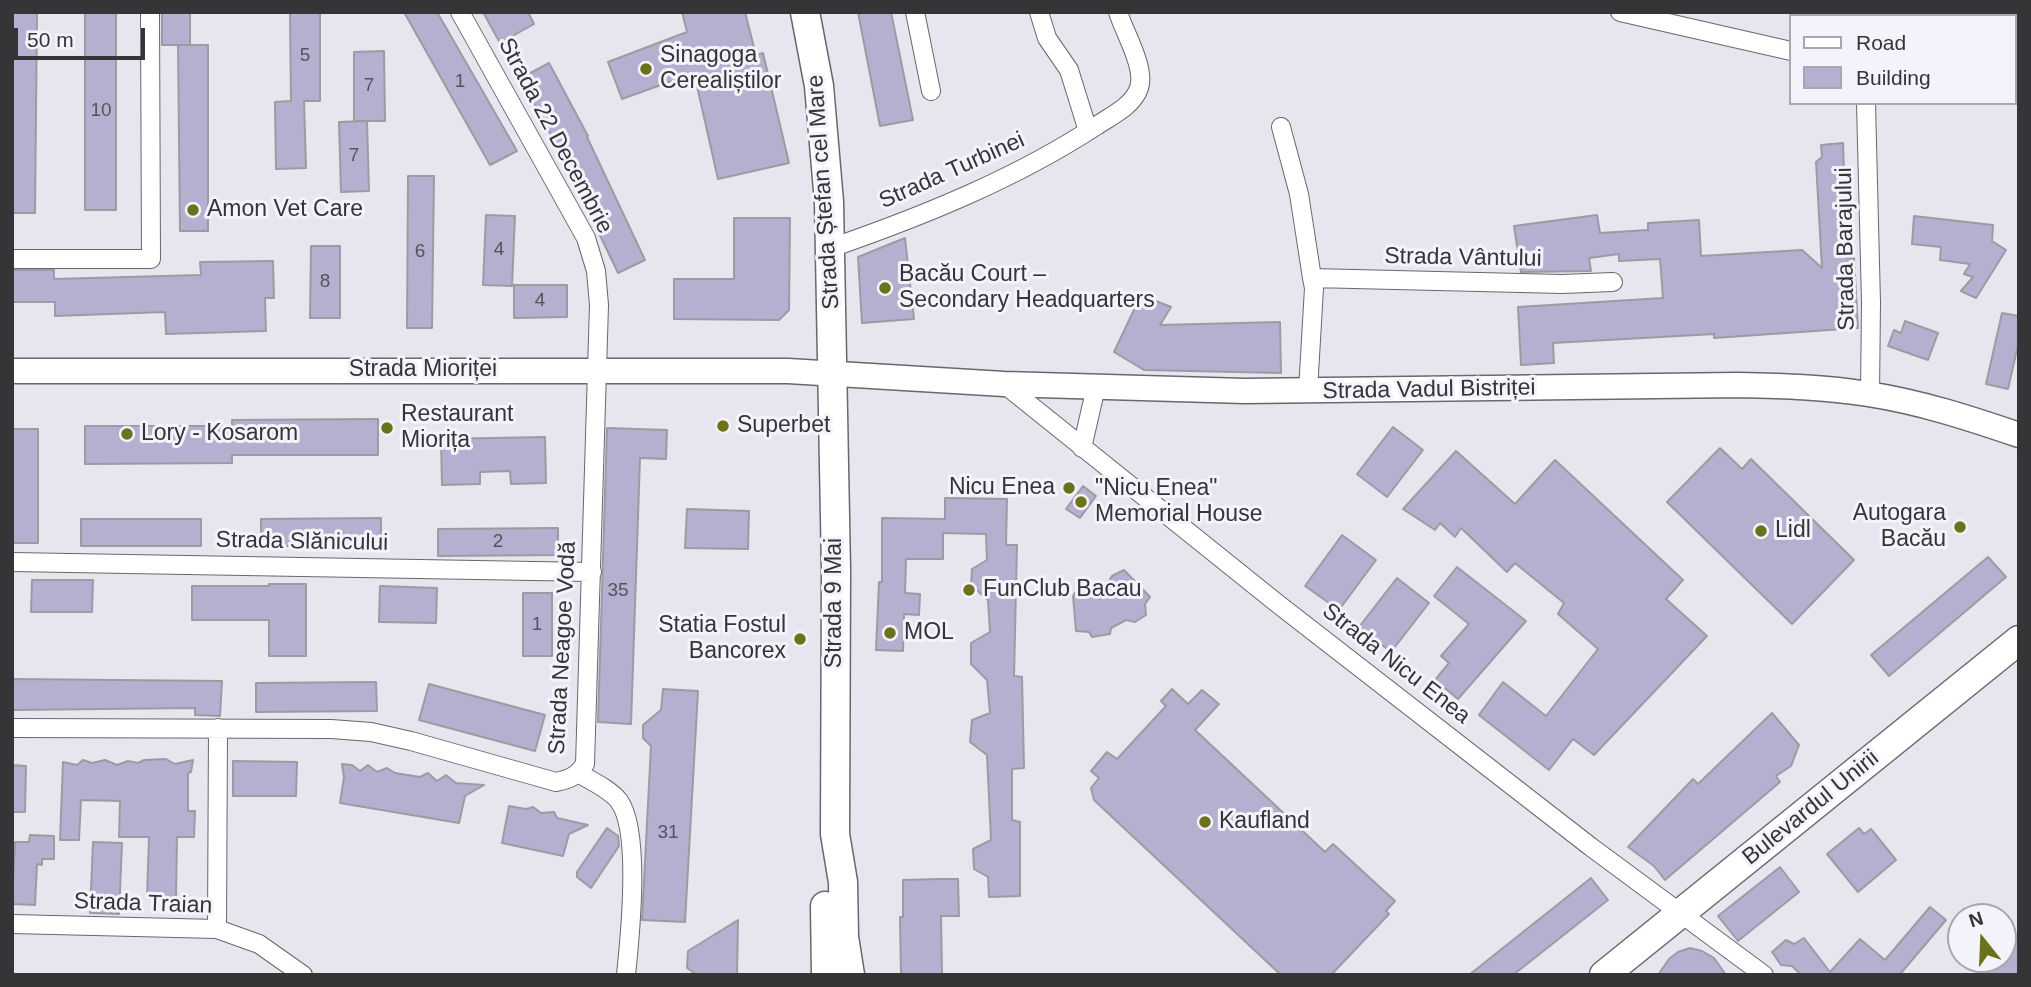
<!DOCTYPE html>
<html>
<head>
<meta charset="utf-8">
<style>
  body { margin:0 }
  #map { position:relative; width:2031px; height:987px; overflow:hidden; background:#e7e5ed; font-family:Arial,sans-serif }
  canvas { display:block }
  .frame { position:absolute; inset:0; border:14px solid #353437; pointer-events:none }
  .legend { position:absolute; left:1789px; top:14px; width:228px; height:91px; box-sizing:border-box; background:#f4f3fb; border:2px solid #a8a7ad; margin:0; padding:9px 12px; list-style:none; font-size:21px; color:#353437 }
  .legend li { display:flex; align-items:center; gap:14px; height:35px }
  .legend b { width:35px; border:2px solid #a8a7ad }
  .north { position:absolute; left:1947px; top:903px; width:70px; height:70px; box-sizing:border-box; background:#f4f3fb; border:2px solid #a8a7ad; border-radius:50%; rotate:342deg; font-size:19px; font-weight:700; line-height:28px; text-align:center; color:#353437 }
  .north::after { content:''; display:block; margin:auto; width:24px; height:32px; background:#6c7218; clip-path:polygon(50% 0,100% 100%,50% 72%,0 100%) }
  .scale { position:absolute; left:14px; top:28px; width:131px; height:32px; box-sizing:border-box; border:4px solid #353437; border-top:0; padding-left:9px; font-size:21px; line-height:24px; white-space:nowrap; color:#353437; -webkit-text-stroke:5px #f4f3fb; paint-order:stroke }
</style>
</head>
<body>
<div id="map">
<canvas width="2031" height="987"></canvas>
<div class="frame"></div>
<ul class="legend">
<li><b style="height:9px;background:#fff"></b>Road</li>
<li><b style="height:19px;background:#b5b0cf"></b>Building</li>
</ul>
<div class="north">N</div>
<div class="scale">50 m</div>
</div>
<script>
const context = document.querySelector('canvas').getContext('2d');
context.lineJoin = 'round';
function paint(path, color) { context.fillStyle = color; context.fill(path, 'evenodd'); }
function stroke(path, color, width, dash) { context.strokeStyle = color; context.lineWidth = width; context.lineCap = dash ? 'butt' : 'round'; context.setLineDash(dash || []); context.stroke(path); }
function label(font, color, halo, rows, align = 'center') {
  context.font = font + ' Arial,sans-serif'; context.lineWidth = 6; context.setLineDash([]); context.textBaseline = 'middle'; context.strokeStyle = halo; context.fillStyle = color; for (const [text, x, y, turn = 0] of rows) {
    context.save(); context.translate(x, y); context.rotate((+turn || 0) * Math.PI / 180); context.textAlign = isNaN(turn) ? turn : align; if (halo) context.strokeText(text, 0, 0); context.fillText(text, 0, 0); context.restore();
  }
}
const building = new Path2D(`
  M12,12H37L35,213H12Z
  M85,12H116V210H85Z
  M162,12H190V45H162Z
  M290,12H320V101H304L306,168L276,169L275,102L291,101Z
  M404,12H437L517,151L490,165Z
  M483,12H528L534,24L500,43Z
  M682,12H745L756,55L763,53L789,163L718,179L694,73L622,99L608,62L687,32Z
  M858,12H891L913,120L880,126Z
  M178,45H208V231H180Z
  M384,51L385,121H354V52Z
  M549,63L588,136L587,137L645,260L618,273L561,154L521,78Z
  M367,121L369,191L341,192L339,122Z
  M1843,143L1847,258H1854L1858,328L1714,338V334L1553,343L1554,363L1521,365L1518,307L1663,298L1660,259L1619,261V254L1589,258L1591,271L1521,272L1514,226L1597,215L1600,233L1648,230V223L1699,220L1701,256L1802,250L1822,268L1816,162L1822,157L1821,145Z
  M408,176H434L432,328H407Z
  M486,215L515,216L512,286L483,285Z
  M1914,216L1993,225L1992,241L2006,250L1976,298L1961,291L1973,277L1964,274L1970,264L1940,260L1941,247L1912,244Z
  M734,218H790L789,310L779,320L674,319V279H734Z
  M905,238L914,319L862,323L858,257Z
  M311,246H340V318H310Z
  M273,261L274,298H265L266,331L166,334L165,312L55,316V302H12V270H54V279L201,275L200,262Z
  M514,285H567V317L514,318Z
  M1141,295L1171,307L1160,325L1280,322L1281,373L1144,370L1114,352Z
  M2002,313L2019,316V341L2008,389L1986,384Z
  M1905,321L1938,333L1928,360L1888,346L1894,330L1901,333Z
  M378,419V455H232V463L85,464V426H232V420Z
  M1393,427L1423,450L1387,497L1357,474Z
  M607,428L667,430L666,459L640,458L631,724L598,722Z
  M12,429H38V543H12Z
  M545,437L546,483L511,484L510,471L480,472V484L442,485L441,439Z
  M1720,448L1742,469L1751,459L1854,560L1792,624L1667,502Z
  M1456,451L1515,504L1555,460L1683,580L1666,599L1707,636L1594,755L1573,739L1549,770L1479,715L1503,682L1546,716L1598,649L1558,614L1564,603L1515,563L1507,572L1461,528L1455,537L1440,523L1435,530L1403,509Z
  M1083,486L1096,496L1080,518L1066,509Z
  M945,498L1007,499L1006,545H1017L1014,676L1022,677L1024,768L1012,769V820L1020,822V896L989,897L988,877L974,869L973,849L991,840L987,755L970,742L972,720L990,713L987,680L971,664V643L990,632L988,600L971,585L972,569L987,560L986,534L943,533V559H906L905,593L920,594L919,615L904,614L903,651L876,650L879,582H882V518L945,519Z
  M687,509L749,511L748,549L685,548Z
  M381,518V546H261V519Z
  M81,519H201V546H81Z
  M558,528V555L438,556V529Z
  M1342,535L1376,560L1339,610L1305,586Z
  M1988,557L2006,577L1889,676L1871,655Z
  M1457,567L1526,621L1458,699L1435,680L1449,663L1441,656L1469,624L1434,596Z
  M1124,570L1150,597L1145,604L1146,615L1135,622L1126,620L1111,628L1110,634L1092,637L1089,632L1076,631L1073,596L1078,588L1087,587L1100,599L1112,576Z
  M1397,578L1429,603L1391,652L1359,627Z
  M32,580H93L92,612H31Z
  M269,584H306V656H269V620H192V586H269Z
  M380,586L437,588L436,623L379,622Z
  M523,593H552V656H523Z
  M12,679L222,681L220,716L195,715V708L12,710Z
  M376,682L377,711L256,712V683Z
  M429,684L545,715L535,751L419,720Z
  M663,689L698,691L685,922L642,920L651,746L643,738V725L661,710Z
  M1172,689L1188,704L1202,690L1219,704L1195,730L1325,852L1333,844L1395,901L1386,911L1389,914L1331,975H1281L1094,800L1091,788L1099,778L1091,771L1107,752L1117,759L1166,706L1161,701Z
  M1772,713L1799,745L1791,766L1776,776L1780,782L1665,880L1654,866L1628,847L1693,779L1698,784Z
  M166,759L175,764L193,760L191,772L188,773V811H195L194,837H177L176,899L147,898L149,837H119L120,801L81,800L79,840H60L63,762L77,765L83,760L92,763L105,760L117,765L128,761L138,763L144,760Z
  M233,761L297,762L296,796H233Z
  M342,764L352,765L360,771L368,765L377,772L387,768L395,773L420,777L428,773L437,781L446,775L456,783L484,785L465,796L459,823L340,803L344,777Z
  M12,765L26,766L25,812H12Z
  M509,806L526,809L533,807L541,813L554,812L557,818L588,825L569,834L563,856L502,843Z
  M607,828L618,836L619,846L591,888L577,877V872Z
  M1859,828L1864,834L1871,829L1896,860L1858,892L1827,854Z
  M30,835L54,836V859H42V865L37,864L35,905L12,904L15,842H29Z
  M93,842L122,843L119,914L90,913Z
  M1780,867L1799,892L1738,941L1718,916Z
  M1591,878L1608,900L1513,975H1469Z
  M940,879H958L959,916H941L942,975H901L900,917H903V880Z
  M1930,907L1946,920L1901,973L1903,975H1801L1792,966L1781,965L1772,952L1786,940L1794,944L1804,938L1830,972L1860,939L1885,960Z
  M738,920L737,975H697L687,968L688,951Z
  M2019,934V975H1985L1998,959H2003V953Z
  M1690,948L1702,951L1714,958L1726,975H1658L1669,959L1678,952Z`);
const minor = new Path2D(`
  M915,12L931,91
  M1039,12L1047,38L1069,70L1088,131
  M1620,12L1791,51
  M1866,103L1871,303L1870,394
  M1281,127L1299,194L1312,278
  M831,248C923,216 1015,179 1096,126C1111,116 1133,106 1139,88C1146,68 1124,32 1118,12
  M12,259H151L150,12
  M1004,384L1278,604L1591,847L1764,975
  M1308,391L1314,288L1312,278L1562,284L1613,282
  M1082,448L1096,387
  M12,562L592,572
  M12,728L331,729L371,732L411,741L556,782C570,779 577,776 585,764L599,305L596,271L586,238L460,12
  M578,773C591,781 610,789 619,801C641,831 630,937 626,975
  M12,924L217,929L259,944L303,975
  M217,929L218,728`);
const secondary = new Path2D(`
  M12,371H788L1004,384L1245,391L1738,385C1782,386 1825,387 1868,394C1920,402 1969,418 2019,435`);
const primary = new Path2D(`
  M805,12L819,86L829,202L836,570L835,834L843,882L844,937L850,975
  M825,906L826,975
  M1604,975L2019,640`);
const markers = [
  [646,69,7,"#6c7218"],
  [193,210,7,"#6c7218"],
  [885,288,7,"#6c7218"],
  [723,426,7,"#6c7218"],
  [387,428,7,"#6c7218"],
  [127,434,7,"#6c7218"],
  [1069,488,7,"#6c7218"],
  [1081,502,7,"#6c7218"],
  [1960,527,7,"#6c7218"],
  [1761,531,7,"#6c7218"],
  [969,590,7,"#6c7218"],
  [890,633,7,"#6c7218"],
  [800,639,7,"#6c7218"],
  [1205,822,7,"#6c7218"]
];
const numberNames = [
  ["5",305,56],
  ["1",460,82],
  ["7",369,86],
  ["10",101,111],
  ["7",354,156],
  ["4",499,250],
  ["6",420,252],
  ["8",325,282],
  ["4",540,301],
  ["2",498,542],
  ["35",618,591],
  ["1",537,625],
  ["31",668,833]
];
const poiNames = [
  ["Sinagoga",660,56],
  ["Cerealiștilor",660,82],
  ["Amon Vet Care",207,210],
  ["Bacău Court –",899,275],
  ["Secondary Headquarters",899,301],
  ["Restaurant",401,415],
  ["Miorița",401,441],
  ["Superbet",737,426],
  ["Lory - Kosarom",141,434],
  ["Nicu Enea",1055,488,"right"],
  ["\"Nicu Enea\"",1095,489],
  ["Memorial House",1095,515],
  ["Autogara",1946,514,"right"],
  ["Bacău",1946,540,"right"],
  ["Lidl",1775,531],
  ["FunClub Bacau",983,590],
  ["Statia Fostul",786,626,"right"],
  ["Bancorex",786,652,"right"],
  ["MOL",904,633],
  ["Kaufland",1219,822]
];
const streetNames = [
  ["Strada 22 Decembrie",555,136,62],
  ["Strada Turbinei",952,171,-24],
  ["Strada Ștefan cel Mare",824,192,-94],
  ["Strada Barajului",1846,249,-91],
  ["Strada Vântului",1463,258,1],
  ["Strada Mioriței",423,370],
  ["Strada Vadul Bistriței",1429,390,-1],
  ["Strada Slănicului",302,542,1],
  ["Strada 9 Mai",835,603,-90],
  ["Strada Neagoe Vodă",563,648,-87],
  ["Strada Nicu Enea",1396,664,38],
  ["Bulevardul Unirii",1811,808,-39],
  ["Strada Traian",143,904,2]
];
paint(building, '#b5b0cf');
stroke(building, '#9c9ba3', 2);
stroke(minor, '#68676e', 20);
stroke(secondary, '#68676e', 27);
stroke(primary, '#68676e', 31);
stroke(minor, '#fff', 18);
stroke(secondary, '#fff', 24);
stroke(primary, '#fff', 28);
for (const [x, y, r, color] of markers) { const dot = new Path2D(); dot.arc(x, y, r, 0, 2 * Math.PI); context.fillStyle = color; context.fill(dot); stroke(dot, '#f4f3fb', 2.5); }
label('19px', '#55535d', null, numberNames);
label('23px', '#353437', '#f4f3fb', poiNames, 'left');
label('23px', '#353437', '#f4f3fb', streetNames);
</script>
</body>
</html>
